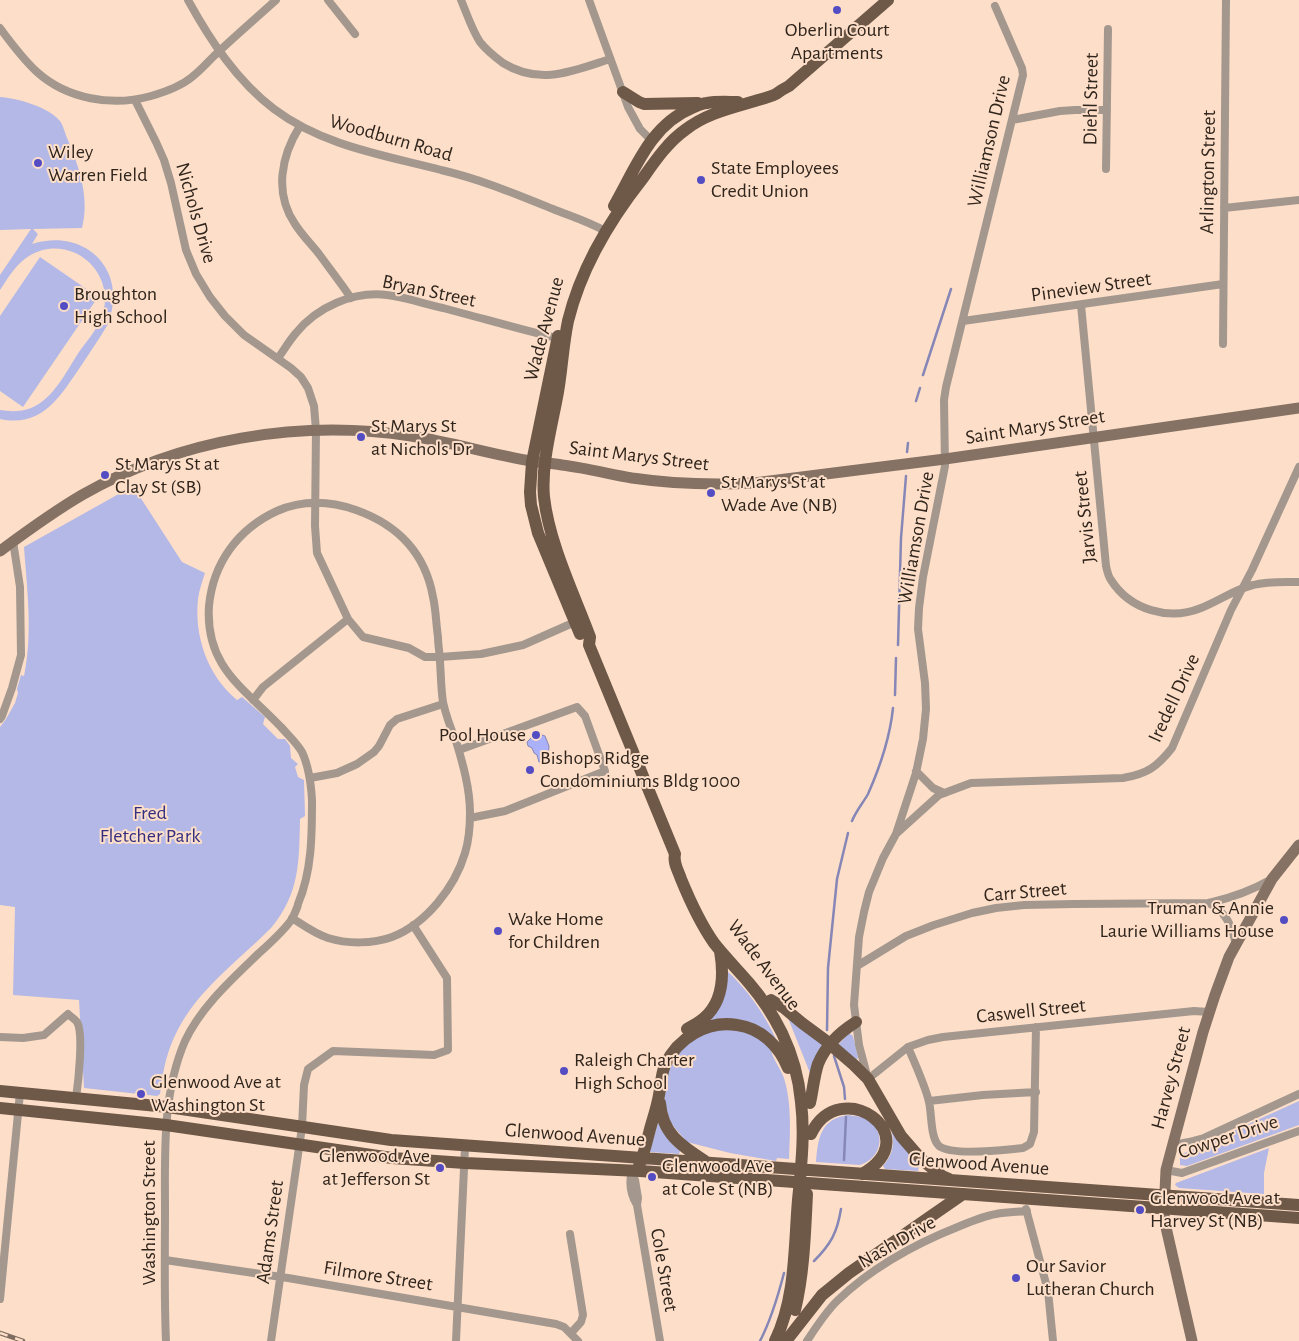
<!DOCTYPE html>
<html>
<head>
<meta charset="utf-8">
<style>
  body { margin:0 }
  canvas { display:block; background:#fddec8 }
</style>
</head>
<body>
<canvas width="1299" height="1341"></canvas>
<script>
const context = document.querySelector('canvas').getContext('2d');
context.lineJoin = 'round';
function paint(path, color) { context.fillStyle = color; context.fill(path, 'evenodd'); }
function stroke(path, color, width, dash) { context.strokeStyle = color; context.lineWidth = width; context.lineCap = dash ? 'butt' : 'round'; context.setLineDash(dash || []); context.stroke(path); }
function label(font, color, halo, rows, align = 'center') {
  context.font = font + ' "Alegreya Sans",sans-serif'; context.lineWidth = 4; context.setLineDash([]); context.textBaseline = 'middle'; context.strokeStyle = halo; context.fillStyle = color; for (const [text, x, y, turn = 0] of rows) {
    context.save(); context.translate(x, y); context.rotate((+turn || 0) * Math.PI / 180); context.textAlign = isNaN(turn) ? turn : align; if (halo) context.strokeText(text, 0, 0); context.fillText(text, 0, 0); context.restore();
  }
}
const green = new Path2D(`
  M0,97C17,98 49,107 60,121C63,125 65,133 67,138C79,166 90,198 82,228L33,229L38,234L32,244C85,227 129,270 108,324C100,338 90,352 81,366C60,396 43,428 0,419V410C13,412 25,412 37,405C55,395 68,369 79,352C86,342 95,332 100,321C103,314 105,306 105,299C105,260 62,235 29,256C16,264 8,278 0,290V275L31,229L0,230Z
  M40,257L98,297L23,407L0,391V316Z
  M133,486L182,562L205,573C202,582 199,591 198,599C194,637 208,676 237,700L242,697L265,717L263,724L278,739H285L290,746L291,758L298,764L295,767L298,777L304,780L305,816L300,819C299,861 300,893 271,928C229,970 183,999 166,1060C163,1071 162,1083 160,1094L157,1096L84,1088L79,1000L13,995L15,907L0,905V727L6,719L15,703L18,693L17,689L21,675L24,676C33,634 27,589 24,547Z
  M726,970C747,989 764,1013 776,1039L705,1023Z
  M788,1018L824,1042L810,1073Z
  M717,1029L748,1031L770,1046C771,1057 780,1067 784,1078C792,1104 790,1132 789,1159L777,1158L776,1161L730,1153L687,1142L674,1127L669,1119L664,1100L670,1063L690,1040Z
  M849,1033L853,1036L858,1057L857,1060L838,1045Z
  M1299,1101V1125L1187,1166L1180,1165V1155Z
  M848,1115C854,1116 861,1116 867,1119C887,1132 882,1158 860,1165L816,1162C818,1139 820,1119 848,1115Z
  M658,1122L671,1143L680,1151L679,1154L650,1152Z
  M891,1129L919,1163V1166L918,1171L885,1169L883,1166C893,1155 895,1143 891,1129Z
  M1269,1148L1264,1173V1194L1179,1188L1175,1185L1176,1183Z`);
const water = new Path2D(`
  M542,735L545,736L549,746L548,759L544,762H539L537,755L534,753L532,748L528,746L527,742L531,738Z`);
const stream = new Path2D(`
  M923,375L951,289
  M916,401L920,388
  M907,452L908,443
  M898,645L901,538L906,476
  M895,695L896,658
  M852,821C856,811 863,803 868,794C880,767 890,737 893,708
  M827,1030L828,968L837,879L848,833
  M834,1056L844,1087L845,1099
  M844,1160L846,1117
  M814,1261C831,1244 837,1233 841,1209
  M760,1341C771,1320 778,1296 784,1273`);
const street = new Path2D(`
  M188,0C210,40 237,81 274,109C323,146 384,155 441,170C480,179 516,194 553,209C570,216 589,222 605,231
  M328,0L355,34
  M461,0C467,14 472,30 480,42C487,51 495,57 503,63C540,86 573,71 610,59
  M589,0L628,107L640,129L651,140
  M995,6L1022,68L1023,75L946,387L944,400L945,466L923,577L919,608L918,629L925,683L926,709L923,739L916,773L896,834L883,858L869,892L864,912L859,937L854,1005L859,1045L868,1079L908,1047L928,1040L943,1037L1194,1011L1209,1012
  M0,28C11,43 23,59 37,72C67,99 112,107 151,96C165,92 180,87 192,77C200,71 207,63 214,56C234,37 255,19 276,0
  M135,100L156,142L164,160L171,183L186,250L196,274L210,297L225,316L244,335L291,368L301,377L308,388L314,406L316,430L315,526L317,553L348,619L363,637L409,648L425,657H440L481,654L523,645L575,622
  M1012,120L1060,111L1075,110H1107
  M300,126C281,156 274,193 295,224C302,235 311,244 319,254C330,269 341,283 351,298
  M1106,169L1108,29
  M1224,208L1299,200
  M1081,305L1106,566C1107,570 1108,576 1111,580C1130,610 1169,621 1201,608C1219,601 1235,589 1253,585C1268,581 1284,582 1299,582
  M963,321L1223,284
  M1223,344L1226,0
  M278,358C284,350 289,341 296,333C317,307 353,291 387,295C406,297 424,304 443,308C482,318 521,330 561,339
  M253,700L263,687L348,619
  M0,719L2,716L12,688L21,655L20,587L13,541
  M459,750L577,707L585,716L605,771L505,811L470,818
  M916,771L933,788L944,793
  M310,778L337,773L357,764L374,752L379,746L390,725L397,719L443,704
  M897,833L939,795L971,783L1123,778C1147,774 1157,767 1172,748L1231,610L1252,570L1299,467
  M1209,903C1227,913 1231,925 1236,944
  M857,966L906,936L934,925L972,913L996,908L1024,905L1074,904L1209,903C1230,898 1251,891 1270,880
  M0,1037L23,1038L44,1035L68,1014C71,1017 75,1019 77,1022C84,1033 78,1084 76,1098
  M908,1047C915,1064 925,1085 929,1102C932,1114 930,1137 939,1146C951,1156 1007,1150 1023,1148L1030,1144L1034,1132L1036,1027
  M929,1101L983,1095L1036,1092
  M1173,1145L1189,1142L1204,1138L1299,1094
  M632,1170C629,1182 630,1194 637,1205L660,1341
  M1166,1170L1182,1173L1299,1131
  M635,1180L638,1198L637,1205
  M1026,1209L1048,1291L1053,1341
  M570,1234L583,1315L581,1322L571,1333
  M165,1260L288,1278L556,1324L564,1327L578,1341
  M0,1299L20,1093
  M166,1341C164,1297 165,1254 165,1210C165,1154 162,1094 185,1041C201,1007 231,980 258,954C269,944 283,932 292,919C293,917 298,906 298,904C312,871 312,835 312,800C311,783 309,767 302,752C297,743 288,735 281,727C244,688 205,667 209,606C213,563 238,529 277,511C302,500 330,501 356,510C398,525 425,552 433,597C436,610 436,624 438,637C438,646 440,654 440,662C441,675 441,689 443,702C446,716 451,729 456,741C463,764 470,789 470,813C470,826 469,840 465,853C455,887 426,924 392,937C373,944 347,944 328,938C315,934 303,925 292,918
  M271,1341L302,1127L304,1085L308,1069L333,1051L434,1055L448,1050L447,978L413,925
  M456,1341L465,1147
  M807,1341C816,1327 825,1313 837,1301C871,1268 917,1243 960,1226C972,1221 984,1216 996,1214C1006,1212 1017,1212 1027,1211`);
const secondary = new Path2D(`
  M0,551C27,531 53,512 82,495C180,439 299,419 411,436C451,442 490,454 531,461C541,463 552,463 562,465C586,468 609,474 632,478C673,484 713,485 754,483L945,459L1299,408
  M1192,1341L1165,1223L1164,1213L1166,1170L1203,1032L1215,995L1229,957L1272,879L1299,845`);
const primary = new Path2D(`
  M623,92L639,102L644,104L698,103
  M614,206C635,170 650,125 692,108C697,106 702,103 707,103C717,101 728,102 738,102
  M558,336L532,462L530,492L531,505L538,533L580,634
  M771,1000L784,1008L802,1023L825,1040L854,1065L868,1079L901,1136L921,1159L942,1176L949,1179
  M687,1029C693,1025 699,1023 704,1018C724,1001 724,974 720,951
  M0,1091L168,1107L391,1140L1299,1205
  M660,1103C662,1133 681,1146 705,1161
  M810,1103C813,1090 814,1076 818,1064C825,1047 840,1032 856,1022
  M0,1108L166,1125L392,1158L465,1163L640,1171L1299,1218
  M811,1134C840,1073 929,1136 862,1174
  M639,1166C644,1154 647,1141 650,1129C653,1118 657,1107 659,1095C661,1085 661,1075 665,1065C678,1038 707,1020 737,1025C761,1028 779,1046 788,1068
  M795,1310C804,1273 805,1233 807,1194
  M775,1341C796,1298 794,1247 798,1200C801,1168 805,1135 801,1102C799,1079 792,1054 782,1033C773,1015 762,998 749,983C737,969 725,957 714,943C700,923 690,901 681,879C678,870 673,863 675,854L589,645L590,637C574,594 549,543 544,497C541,463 552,426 558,392C562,369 563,345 568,321C581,268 609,221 643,178C655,161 668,142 685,130C705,114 731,108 755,101C762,99 770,97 776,94C780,91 785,88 789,86L888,0
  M786,1341L822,1295L849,1273L963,1194`);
const rail = new Path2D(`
  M0,1333L23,1341`);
const markers = [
  [837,10,5,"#534cc3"],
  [38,163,5,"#534cc3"],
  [701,180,5,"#534cc3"],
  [64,306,5,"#534cc3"],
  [361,437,5,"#534cc3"],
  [105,475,5,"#534cc3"],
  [711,493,5,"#534cc3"],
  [536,735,5,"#534cc3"],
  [530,770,5,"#534cc3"],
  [1284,920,5,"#534cc3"],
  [498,931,5,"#534cc3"],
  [564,1071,5,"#534cc3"],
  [141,1094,5,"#534cc3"],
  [440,1168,5,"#534cc3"],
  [652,1177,5,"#534cc3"],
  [1140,1210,5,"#534cc3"],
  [1016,1278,5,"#534cc3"]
];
const poiNames = [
  ["Oberlin Court",837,30,"center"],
  ["Apartments",837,53,"center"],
  ["Wiley",48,152],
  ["Warren Field",48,175],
  ["State Employees",711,168],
  ["Credit Union",711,191],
  ["Broughton",74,294],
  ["High School",74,317],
  ["St Marys St",371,426],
  ["at Nichols Dr",371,449],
  ["St Marys St at",115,464],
  ["Clay St (SB)",115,487],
  ["St Marys St at",721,482],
  ["Wade Ave (NB)",721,505],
  ["Pool House",526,735,"right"],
  ["Bishops Ridge",540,758],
  ["Condominiums Bldg 1000",540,781],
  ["Truman & Annie",1274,908,"right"],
  ["Laurie Williams House",1274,931,"right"],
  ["Wake Home",508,919],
  ["for Children",508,942],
  ["Raleigh Charter",574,1060],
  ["High School",574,1083],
  ["Glenwood Ave at",151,1082],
  ["Washington St",151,1105],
  ["Glenwood Ave",430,1156,"right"],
  ["at Jefferson St",430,1179,"right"],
  ["Glenwood Ave",662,1166],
  ["at Cole St (NB)",662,1189],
  ["Glenwood Ave at",1150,1198],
  ["Harvey St (NB)",1150,1221],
  ["Our Savior",1026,1266],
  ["Lutheran Church",1026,1289]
];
const streetNames = [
  ["Diehl Street",1091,99,-89],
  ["Woodburn Road",391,138,16],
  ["Williamson Drive",989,141,-77],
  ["Arlington Street",1208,172,-89],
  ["Nichols Drive",196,213,74],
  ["Pineview Street",1091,287,-8],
  ["Bryan Street",429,291,12],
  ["Wade Avenue",544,329,-75],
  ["Saint Marys Street",1035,427,-9],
  ["Saint Marys Street",639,456,7],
  ["Jarvis Street",1085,517,-96],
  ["Williamson Drive",916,538,-80],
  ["Iredell Drive",1174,698,-65],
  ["Carr Street",1025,892,-5],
  ["Wade Avenue",764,965,53],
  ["Caswell Street",1031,1011,-6],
  ["Harvey Street",1171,1078,-75],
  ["Glenwood Avenue",575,1135,4],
  ["Cowper Drive",1228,1137,-18],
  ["Glenwood Avenue",979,1164,4],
  ["Washington Street",149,1213,-90],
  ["Adams Street",270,1232,-82],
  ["Nash Drive",897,1242,-30],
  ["Cole Street",664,1270,80],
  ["Filmore Street",378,1276,9]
];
const parkNames = [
  ["Fred",150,813],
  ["Fletcher Park",150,836]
];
paint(green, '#b3b8e6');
paint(water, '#abb1f8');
stroke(water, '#8687b6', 1);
stroke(stream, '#8687b6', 2.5);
stroke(street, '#a4988e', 8);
stroke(secondary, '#857264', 11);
stroke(primary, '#6e5847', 12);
stroke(rail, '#7e6c5e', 4.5);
stroke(rail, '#fddec8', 2.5, [8]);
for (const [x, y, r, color] of markers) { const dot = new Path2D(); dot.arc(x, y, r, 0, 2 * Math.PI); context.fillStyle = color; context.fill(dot); stroke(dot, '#fddec8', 2); }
label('20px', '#30251c', '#fddec8', poiNames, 'left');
label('20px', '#30251c', '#fddec8', streetNames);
label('20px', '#342f80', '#fddec8', parkNames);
</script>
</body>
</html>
